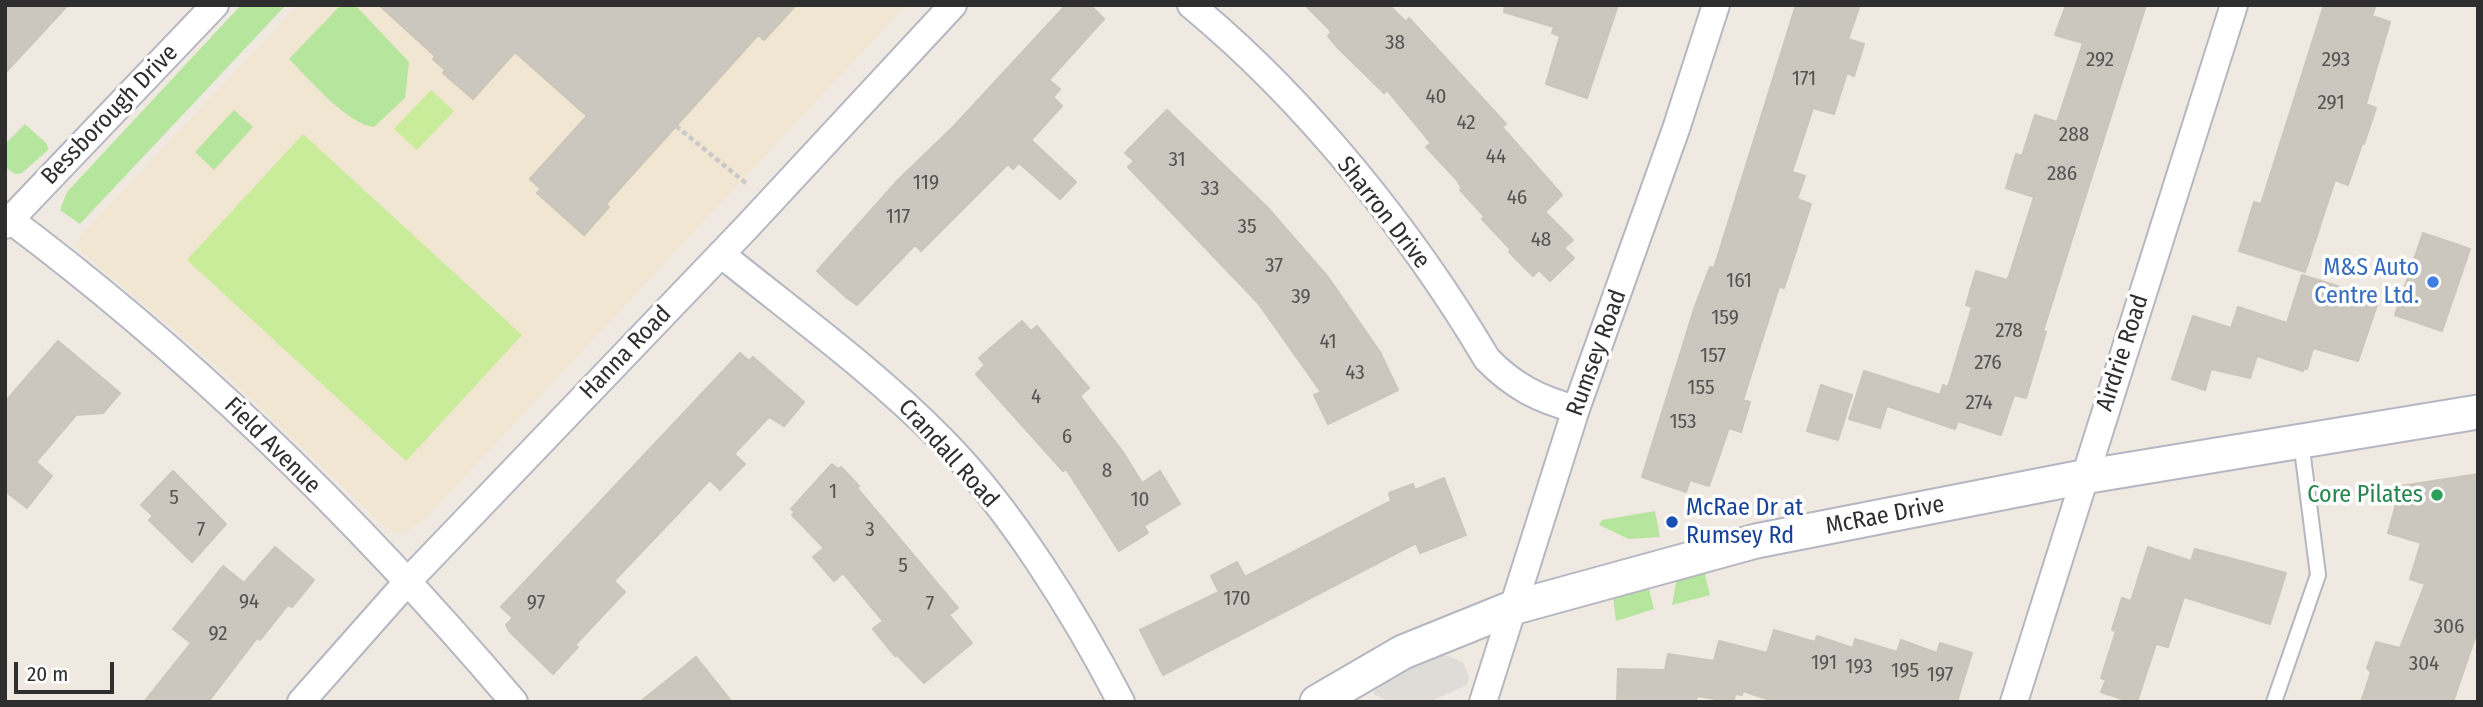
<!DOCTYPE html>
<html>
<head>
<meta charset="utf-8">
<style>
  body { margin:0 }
  #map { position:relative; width:2483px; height:707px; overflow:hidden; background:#efe9e1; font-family:"Fira Sans Condensed",sans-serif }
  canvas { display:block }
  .frame { position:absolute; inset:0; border:7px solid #2e2e2e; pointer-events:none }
  .scale { position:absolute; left:14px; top:662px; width:100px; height:32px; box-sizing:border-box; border:4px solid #2e2e2e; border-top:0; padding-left:9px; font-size:21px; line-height:24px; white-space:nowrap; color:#2e2e2e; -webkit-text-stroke:5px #fff; paint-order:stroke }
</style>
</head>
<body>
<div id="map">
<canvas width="2483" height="707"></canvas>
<div class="frame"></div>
<div class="scale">20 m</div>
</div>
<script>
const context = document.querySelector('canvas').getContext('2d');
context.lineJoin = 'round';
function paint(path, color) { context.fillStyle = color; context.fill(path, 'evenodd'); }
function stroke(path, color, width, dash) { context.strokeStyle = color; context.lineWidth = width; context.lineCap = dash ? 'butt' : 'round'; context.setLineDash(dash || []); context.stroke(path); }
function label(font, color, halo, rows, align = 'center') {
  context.font = font + ' "Fira Sans Condensed",sans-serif'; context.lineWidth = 7; context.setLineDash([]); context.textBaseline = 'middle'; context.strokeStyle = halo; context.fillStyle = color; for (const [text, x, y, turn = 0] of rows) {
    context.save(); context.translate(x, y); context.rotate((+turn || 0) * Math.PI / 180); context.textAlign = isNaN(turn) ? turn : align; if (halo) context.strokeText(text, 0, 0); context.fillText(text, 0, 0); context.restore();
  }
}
const education = new Path2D(`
  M298,5H906L425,519L401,535L385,527L217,366L77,248L80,236Z`);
const green = new Path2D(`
  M241,5H286L80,224L60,210L67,192Z
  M341,5H355L409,62L405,98L374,127C348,125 308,78 289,59Z
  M234,110L253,127L214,170L195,152Z
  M25,124L47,144L48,150L22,173L15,174L5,167V144Z
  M1655,511L1660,537L1629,539L1599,525L1602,520Z
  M1704,570L1710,595L1672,605L1677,577Z
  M1648,585L1654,609L1616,621L1613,595Z`);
const pitch = new Path2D(`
  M431,90L454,111L417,150L394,129Z
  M303,134L522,335L406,461L187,260Z`);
const plaza = new Path2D(`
  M1442,654L1463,662L1469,677L1467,685L1429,702H1389L1373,694L1378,682Z`);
const building = new Path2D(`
  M5,5H68L5,73Z
  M379,5H796L764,40L758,35L606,204L609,207L584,235L537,193L541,189L530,179L587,116L515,52L473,99L443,73L445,70L433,59L435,56Z
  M1066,5H1090L1104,19L1049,80L1060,89L1053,97L1062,106L1031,140L1076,182L1060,199L1019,163L1013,169L1008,164L921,251L915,245L857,305L847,298L817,271L898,180L954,126Z
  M1305,5H1389L1406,22L1409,18L1506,124L1502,127L1562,195L1545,212L1573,240L1564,248L1574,258L1550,281L1539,270L1533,276L1509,252L1511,250L1482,219L1484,216L1460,190L1462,189L1457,180L1426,147L1431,143L1387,90L1384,93L1338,48L1328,36L1331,33L1329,29Z
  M1505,5H1618L1587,98L1546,84L1560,36L1552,33L1554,27L1504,12Z
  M1796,5H1860L1848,39L1864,44L1854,76L1847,73L1834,114L1813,108L1792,172L1805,176L1797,199L1811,204L1784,288L1779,287L1743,400L1750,402L1741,432L1729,428L1709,486L1690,480L1686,492L1642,477L1695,306L1710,267L1714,268Z
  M2066,5H2146L2043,331L2046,332L2026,398L2014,395L2001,435L1958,421L1955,429L1887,406L1880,428L1849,419L1864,371L1940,395L1943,385L1948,387L1972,307L1966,305L1976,271L2007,280L2009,276L2034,197L2006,188L2016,154L2022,156L2035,115L2057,122L2083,43L2055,35Z
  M2324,5H2376L2372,16L2390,22L2366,104L2376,108L2364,144H2362L2348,185L2335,180L2305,272L2239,251L2254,202L2261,204Z
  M1167,110L1267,207L1328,277L1380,352L1398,390L1328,424L1314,395L1321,392L1258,303L1128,167L1134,161L1125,153Z
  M2423,233L2470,249L2442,331L2395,315Z
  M2302,275L2379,299L2358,361L2313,348L2307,369L2304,368L2303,371L2257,356L2250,378L2211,369L2205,390L2172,379L2193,316L2231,328L2238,307L2287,323Z
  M1022,321L1031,331L1037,326L1089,388L1080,396L1123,452L1142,483L1160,471L1180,504L1144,526L1148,533L1119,551L1066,469L1063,471L976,374L985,365L979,358Z
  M58,341L120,393L103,413L76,415L36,462L52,476L27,508L5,491V402Z
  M740,353L749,361L753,357L804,402L784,426L769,417L734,454L745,464L720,490L710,480L614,581L625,592L575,645L578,647L553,674L510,632L506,625L513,618L501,607Z
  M1821,385L1852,395L1838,440L1807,431Z
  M832,464L838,469L841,467L859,486L857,488L958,608L949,615L972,643L924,683L897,655L895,656L873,629L883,621L843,573L834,581L813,557L824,548L792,515L795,512L791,509Z
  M173,471L226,524L192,562L149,520L153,516L141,505Z
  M2478,474V629L2453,702H2361L2371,672L2367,668L2376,642L2400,648L2425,584L2410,579L2421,543L2388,533L2401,486Z
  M1444,478L1466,535L1420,553L1416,543L1163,675L1140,630L1219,592L1211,576L1237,562L1245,577L1391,501L1389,493L1413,484L1415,490Z
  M275,547L314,580L292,607L288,605L260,640L257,638L208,702H144L191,643L173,629L223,566L244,583Z
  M2148,547L2191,561L2195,549L2286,573L2270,624L2184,597L2168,647L2156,644L2137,702H2131L2101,692L2106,680L2101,678L2116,631L2112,630L2122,598L2131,601Z
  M1774,630L1815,642L1817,636L1853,648L1855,639L1897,652L1901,640L1937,653L1940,643L1972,653L1957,702H1776L1743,691L1742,695L1735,694L1734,702L1697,696L1696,702H1617L1618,669L1665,670L1668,654L1714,661L1719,641L1767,653Z
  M696,657L732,702H640Z`);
const path = new Path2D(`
  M676,126L747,184`);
const service = new Path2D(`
  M2274,702L2318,575L2301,441`);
const minor = new Path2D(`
  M1191,5C1306,100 1411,231 1487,359C1513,386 1540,400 1576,409
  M5,216C193,356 363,524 514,702
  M5,225L215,5
  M721,254C795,314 874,371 941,439C1010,508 1076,615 1121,702
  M301,702L408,581L746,228L953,5
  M1483,702L1576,409L1676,129L1716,5
  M2014,702L2234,5`);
const tertiary = new Path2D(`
  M1317,702L1403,652L1512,608L1756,541L2083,477L2478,412`);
const markers = [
  [2433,282,7,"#3f7fe0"],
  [2437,495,7,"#2e9e5b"],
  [1672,522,7,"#1a4fb4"]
];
const numberNames = [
  ["38",1395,43],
  ["292",2100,60],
  ["293",2336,60],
  ["171",1804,79],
  ["40",1436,97],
  ["291",2331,103],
  ["42",1466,123],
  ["288",2074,135],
  ["44",1496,157],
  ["31",1177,160],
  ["286",2062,174],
  ["119",926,183],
  ["33",1210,189],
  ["46",1517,198],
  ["117",898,217],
  ["35",1247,227],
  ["48",1541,240],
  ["37",1274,266],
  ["161",1739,281],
  ["39",1301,297],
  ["159",1725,318],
  ["278",2009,331],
  ["41",1328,342],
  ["157",1713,356],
  ["276",1988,363],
  ["43",1355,373],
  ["155",1701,388],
  ["4",1036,397],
  ["274",1979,403],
  ["153",1683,422],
  ["6",1067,437],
  ["8",1107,471],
  ["1",833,492],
  ["5",174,498],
  ["10",1140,500],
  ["7",201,530],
  ["3",870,530],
  ["5",903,566],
  ["170",1237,599],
  ["94",249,602],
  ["97",536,603],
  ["7",930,604],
  ["306",2449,627],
  ["92",218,634],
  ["191",1824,663],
  ["304",2424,664],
  ["193",1859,667],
  ["195",1905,671],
  ["197",1940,675]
];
const streetNames = [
  ["Bessborough Drive",110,115,-46],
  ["Sharron Drive",1383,213,52],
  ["Hanna Road",626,353,-46],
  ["Rumsey Road",1597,353,-70],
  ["Airdrie Road",2123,353,-72],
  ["Field Avenue",272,446,45],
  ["Crandall Road",948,454,48],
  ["McRae Drive",1885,516,-11]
];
const shopNames = [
  ["M&S Auto",2419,268],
  ["Centre Ltd.",2419,296]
];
const leisureNames = [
  ["Core Pilates",2423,495]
];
const transitNames = [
  ["McRae Dr at",1686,508],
  ["Rumsey Rd",1686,536]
];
paint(education, '#f0e6d1');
paint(green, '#b6e59e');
paint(pitch, '#c9ec9a');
paint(plaza, '#dfdcd8');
paint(building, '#cbc7bf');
stroke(building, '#cbc5ba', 2);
stroke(service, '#b4b7c1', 18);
stroke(minor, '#b4b7c1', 30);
stroke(tertiary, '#b4b7c1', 37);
stroke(path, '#c9c9c9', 4.5, [5, 3.5]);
stroke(service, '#fff', 14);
stroke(minor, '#fff', 26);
stroke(tertiary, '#fff', 33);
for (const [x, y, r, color] of markers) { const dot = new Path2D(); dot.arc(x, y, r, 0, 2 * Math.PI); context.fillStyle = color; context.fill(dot); stroke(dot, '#fff', 2.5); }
label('21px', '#555452', null, numberNames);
label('24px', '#2e2e2e', '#fff', streetNames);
label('24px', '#366cbe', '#fff', shopNames, 'right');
label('24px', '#27864d', '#fff', leisureNames, 'right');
label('24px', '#164399', '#fff', transitNames, 'left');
</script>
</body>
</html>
